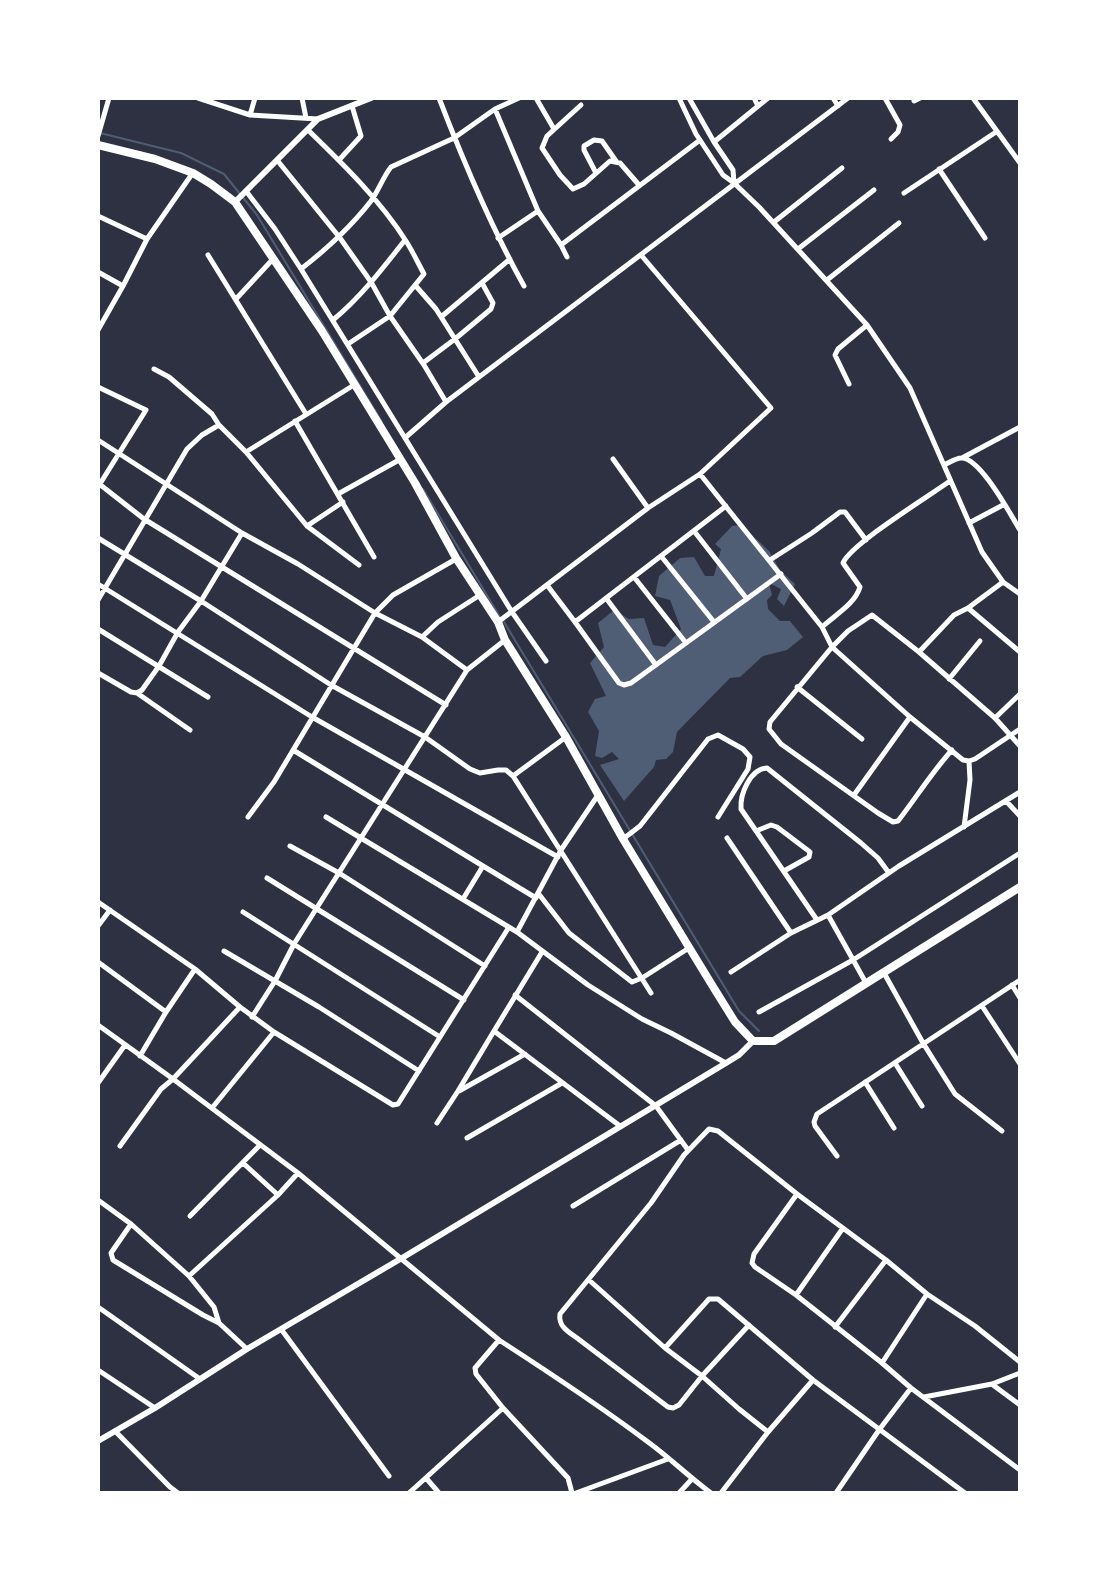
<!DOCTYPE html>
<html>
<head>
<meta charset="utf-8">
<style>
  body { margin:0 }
  #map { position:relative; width:1118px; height:1591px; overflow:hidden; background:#2d3142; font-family:Roboto,sans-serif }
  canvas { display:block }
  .frame { position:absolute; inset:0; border:100px solid #fff; pointer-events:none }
</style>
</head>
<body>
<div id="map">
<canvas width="1118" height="1591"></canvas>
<div class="frame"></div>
</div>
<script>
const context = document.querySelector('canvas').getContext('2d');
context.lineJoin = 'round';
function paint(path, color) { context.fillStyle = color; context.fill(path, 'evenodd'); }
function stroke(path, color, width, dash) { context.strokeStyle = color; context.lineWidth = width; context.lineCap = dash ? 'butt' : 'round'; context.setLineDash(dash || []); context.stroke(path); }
const water = new Path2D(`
  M741,525L769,551L780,570L795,584L784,606L777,599L781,589L769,583L772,595L767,600L768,609L780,621H790L803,637L787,650L763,656L740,677L730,678L677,732L673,752L666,759L656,760L654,767L624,801L600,765L619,759L612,752L602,758L595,756L599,731L588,712L595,699L606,696L590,663L604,647L598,623L614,610L629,619L644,618L653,645L665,647L681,629L670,600L655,596L659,576L680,558L694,557L705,576H714L721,549L715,544L732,526Z`);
const stream = new Path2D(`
  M100,133L181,153L224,174L257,215L382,422
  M423,489L500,617
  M504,622L739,1011L759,1031`);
const minor = new Path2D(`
  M198,98L250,115L318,119
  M302,98L306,118
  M439,98C464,163 490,225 524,286
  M536,98L554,129
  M679,98L696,134L723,175L734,183L759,207L867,325L910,388L982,552L1003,582
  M689,98L714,142L733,170L734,183
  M754,98L758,106
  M833,98L838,106
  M885,98L900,125L898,132L891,139
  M973,98L1020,163
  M914,101L920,98
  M581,105L547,136L542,148L560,175L573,189L584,184L610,161L620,163L639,185
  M495,109L538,211L561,245L567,257
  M250,115L255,98
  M308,130C343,164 380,200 406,241C413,252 418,263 424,274L390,316L348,344
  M98,136L109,98
  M714,142L768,98
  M277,160L340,238L371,282L390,316L424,365L446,402
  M339,160L361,136L352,106
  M939,169L985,238
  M596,173L584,150V146L594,140L602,141L616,161
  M246,191L275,229L301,269L512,612L546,661
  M904,193L996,132
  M98,216L147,239
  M774,222L842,168
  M498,238L538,211
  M561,245L700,140
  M798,249L874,190
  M208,255L306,414
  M301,269C328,248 350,228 371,201C379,190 383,177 391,167L454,138L495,109L519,98
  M98,272L123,286
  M827,280L899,223
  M415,285L436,309L479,377
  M236,299L273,259
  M441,317L510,259
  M333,320C361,297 383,268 405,240
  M98,330L123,286L147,239L192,174
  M423,363L455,339L491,309L493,303L482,283
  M154,369L169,377L212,414L219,425L246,452L307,526L359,565
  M849,384L835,355L838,349L867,325
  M98,387L146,410L98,487
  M295,421L374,557
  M406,437L446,402L848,98
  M98,440L242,533L298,564L375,613L422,637L467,670
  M246,452L354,385
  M962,458L1020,427
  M613,459L648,508
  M944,465C949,463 956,458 961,458C980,457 1010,514 1020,530
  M700,474L822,627L832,647L910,717L963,760L969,761L975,759L1020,729
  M98,483L144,519L446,705
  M338,494L399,460
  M726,506L575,622L619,683L624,685L631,683L781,574
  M969,523L1003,505
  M307,526L343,502
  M694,531L747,599
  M98,538L201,601L331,685L425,737L470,769L480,773L498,770H506L513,776L651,993
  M661,556L714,622
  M770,560L812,533L840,512H845L866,540
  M634,577L686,643
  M98,584L312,717L558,857
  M547,585L575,622
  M606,598L656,665
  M98,600L187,449L202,435L219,425
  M968,608L1020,652
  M498,622L648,508L700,474L771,408L641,255
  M822,627C835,615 855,604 860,587L843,563C851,544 929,496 950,481
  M98,629L208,697
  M422,637L438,622L480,595
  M919,652L954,615L968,608L1003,582L1020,594
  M98,673L131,692L137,693L142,690L159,666L178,632L201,601L242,533
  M949,679L980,641
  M797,687L862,739
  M137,693L190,730
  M995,718L1020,694
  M293,750L483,866
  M952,750C932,772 916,798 898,821L893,822L878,813L781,744L769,729L770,722L832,647L848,631L872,615L919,652L995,718L1020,746
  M513,776L566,737
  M598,795L561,850L517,932L588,985L642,1019L671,1033L726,1063
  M854,795L910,717
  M1006,801L1020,816
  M248,817L274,782L375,613L393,595L456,559
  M326,817L517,932
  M964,827L970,780L969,761
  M756,831L771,825L777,827L810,852L809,857L784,871
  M727,838L791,933
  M623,839L640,826L708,739L718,735L743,749L750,757L748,769L718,817
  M290,846L339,873L485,966
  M267,878L464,1000
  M538,893L569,933L632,982L642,978L689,948
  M463,899L483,866L536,898
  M98,902L195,969L240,1007L274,1032
  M243,912L440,1037
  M828,915L866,983
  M817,920L741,809C740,794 750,769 767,768L861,843L878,858L889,873
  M98,926L110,910
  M224,951L319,1007L419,1071
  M98,962L166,1012L140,1056
  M731,972L791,933L828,915L899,866L1020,792
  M884,973L923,1043L955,1094L1002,1131
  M1012,985L1020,998
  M515,995L656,1106L688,1150
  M982,1006L1020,1064
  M166,1012L195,969
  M759,1012L853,960L1020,853
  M252,1017L275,981L294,944L467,670L505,640
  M98,1025L173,1079L298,1173L499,1340L475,1368L476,1374L503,1408L568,1478L572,1493
  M494,1031L542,952
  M895,1063L922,1106
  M865,1082L894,1128
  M98,1083L125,1045
  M459,1091L525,1054
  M212,1108L274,1032L393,1105L398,1104L509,927
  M437,1123L458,1091L494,1031L620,1126
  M467,1138L562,1083
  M120,1146L161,1089L173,1079L240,1007
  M837,1156L815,1126L814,1122L817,1114L1020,980
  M243,1163L278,1195
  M797,1194L754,1254L752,1263L755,1267L796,1295L882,1363L911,1388L1020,1470
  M98,1200L131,1224L189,1276L214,1307L219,1323L247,1349
  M573,1206L681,1140
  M190,1216L260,1145
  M131,1224L111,1253L113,1260L203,1315L219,1323
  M189,1276L278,1195L298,1173
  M589,1280L665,1348L702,1376L739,1409L768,1432
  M796,1295L843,1228
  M98,1307L200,1379
  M749,1325L702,1376L679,1405L673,1408L668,1407L577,1338C568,1332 558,1326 560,1314L651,1203L684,1155L709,1129L718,1131L797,1194L886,1260L927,1294L975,1326L1020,1362
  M835,1327L886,1260
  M281,1329L389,1476
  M499,1340C550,1373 600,1406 648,1442C670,1458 689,1477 711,1493
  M665,1348L709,1299H718L813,1380L768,1432L721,1493
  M882,1363L927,1294
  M98,1370L155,1408
  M813,1380L965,1493
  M993,1385L1020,1405
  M924,1397L992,1384L1020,1373
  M115,1431L170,1487L178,1493
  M426,1478L439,1493
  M409,1493L503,1408
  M576,1493L668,1459
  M679,1493L692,1479
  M836,1493L879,1430L911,1388`);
const tertiary = new Path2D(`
  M235,202L318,119L371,98
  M98,1441L155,1408L247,1349L402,1258L726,1063L739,1055L753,1041`);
const trunk = new Path2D(`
  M98,145L155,159L193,173L211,184L235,202L322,331L415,483L456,558L498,622L505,640L566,737L623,839L712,985L735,1022L753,1041H774L1020,887`);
paint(water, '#4f5d75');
stroke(stream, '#4f5d75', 2);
stroke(minor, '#fff', 5);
stroke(tertiary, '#fff', 6);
stroke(trunk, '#fff', 8);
</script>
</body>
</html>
